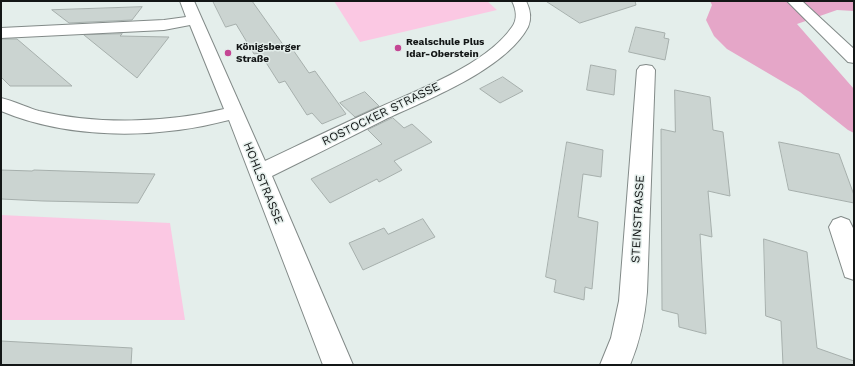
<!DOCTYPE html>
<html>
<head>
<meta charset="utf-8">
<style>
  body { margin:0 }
  #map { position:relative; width:855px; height:366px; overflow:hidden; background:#e4eeeb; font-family:"Work Sans",sans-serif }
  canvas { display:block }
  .frame { position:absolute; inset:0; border:2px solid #131616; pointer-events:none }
</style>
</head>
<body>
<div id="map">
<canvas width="855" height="366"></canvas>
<div class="frame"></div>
</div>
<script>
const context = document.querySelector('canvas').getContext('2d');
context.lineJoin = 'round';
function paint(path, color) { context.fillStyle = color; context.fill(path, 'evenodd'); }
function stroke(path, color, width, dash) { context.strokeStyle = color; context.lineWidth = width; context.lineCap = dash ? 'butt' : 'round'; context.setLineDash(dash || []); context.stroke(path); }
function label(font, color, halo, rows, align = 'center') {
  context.font = font + ' "Work Sans",sans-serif'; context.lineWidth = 3; context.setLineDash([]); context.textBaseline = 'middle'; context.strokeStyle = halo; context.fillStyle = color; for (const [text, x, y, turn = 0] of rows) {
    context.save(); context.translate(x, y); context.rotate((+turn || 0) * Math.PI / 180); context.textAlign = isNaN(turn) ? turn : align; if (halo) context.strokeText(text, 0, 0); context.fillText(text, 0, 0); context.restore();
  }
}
const green = new Path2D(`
  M334,1H487L497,10L360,42Z
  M1,215L170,223L185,320H1Z`);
const forest = new Path2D(`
  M710,1H854V11L837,10L797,24L854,89V133L848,130L800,92L727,49L714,36L706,20L712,5Z`);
const building = new Path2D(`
  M213,1H252L284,46L289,44L309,73L315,71L346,114L322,124L312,113L307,115L285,81L279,83L260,53L254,54L236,24L226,27Z
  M546,1H635L636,5L580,23Z
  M142,7L132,20L69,23L52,10Z
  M636,27L665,33L664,38L669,39L665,60L629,52Z
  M122,34L120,36L169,37L137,78L84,35Z
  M1,39H17L72,86H10L1,77Z
  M591,65L616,70L614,95L587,90Z
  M503,77L523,91L500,103L480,89Z
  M675,90L710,97L713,130L723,132L730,196L708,191L712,237L700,234L706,334L679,327L678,314L662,310L661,129L675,132Z
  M365,92L379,106L355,117L340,103Z
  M393,118L404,128L412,124L432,142L394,161L402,170L379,182L377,179L330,203L311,179L382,144L368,130Z
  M567,142L603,150L601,177L583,174L578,217L598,222L592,289L585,287L584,300L554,292L556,280L546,277Z
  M779,142L839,154L854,195V203L789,190Z
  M1,170L32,171L34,170L155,174L138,203L43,201L1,199Z
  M423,219L435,237L363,270L349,243L384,228L388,234Z
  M764,239L807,252L817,348L854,361V365H783L781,321L766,316Z
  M1,341L132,348L131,365H1Z`);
const minor = new Path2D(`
  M180,1H194L265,161C303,143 340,125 378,108C418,90 487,64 512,27C518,19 516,9 512,1H526C530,9 532,18 528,27C505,70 426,100 384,120C346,139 309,158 272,176L353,365H323L229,120C158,139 70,140 1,111V98C14,101 26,107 39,111C98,125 165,123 224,109L190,25L164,30L1,38V28L164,20L186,17Z
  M787,1H802L854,49V63L848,62Z
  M646,65L652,66L655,70L647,292C645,317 640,341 630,365H600L611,338L619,301L637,70L640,66Z
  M841,217L849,220L854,230V280L845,277L829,227L833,220Z`);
const markers = [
  [398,48,4,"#c44694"],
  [228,53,4,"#c44694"]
];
const farPoinames = [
  ["Realschule Plus",406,42],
  ["Idar-Oberstein",406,54],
  ["Königsberger",236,47],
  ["Straße",236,59]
];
const streetNames = [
  ["ROSTOCKER STRASSE",381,114,-26],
  ["HOHLSTRASSE",263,183,68],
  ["STEINSTRASSE",638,219,-87]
];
paint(green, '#fbc8e3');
paint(forest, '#e5a6c8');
paint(building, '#cbd4d1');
stroke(building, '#a6afac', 1);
stroke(minor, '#828a88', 2);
paint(minor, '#fff');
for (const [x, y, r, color] of markers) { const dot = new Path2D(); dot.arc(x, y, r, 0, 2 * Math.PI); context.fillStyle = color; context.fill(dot); stroke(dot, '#e4eeeb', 1.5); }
label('bold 10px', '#131616', '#e4eeeb', farPoinames, 'left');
label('12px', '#131616', '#e4eeeb', streetNames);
</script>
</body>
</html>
